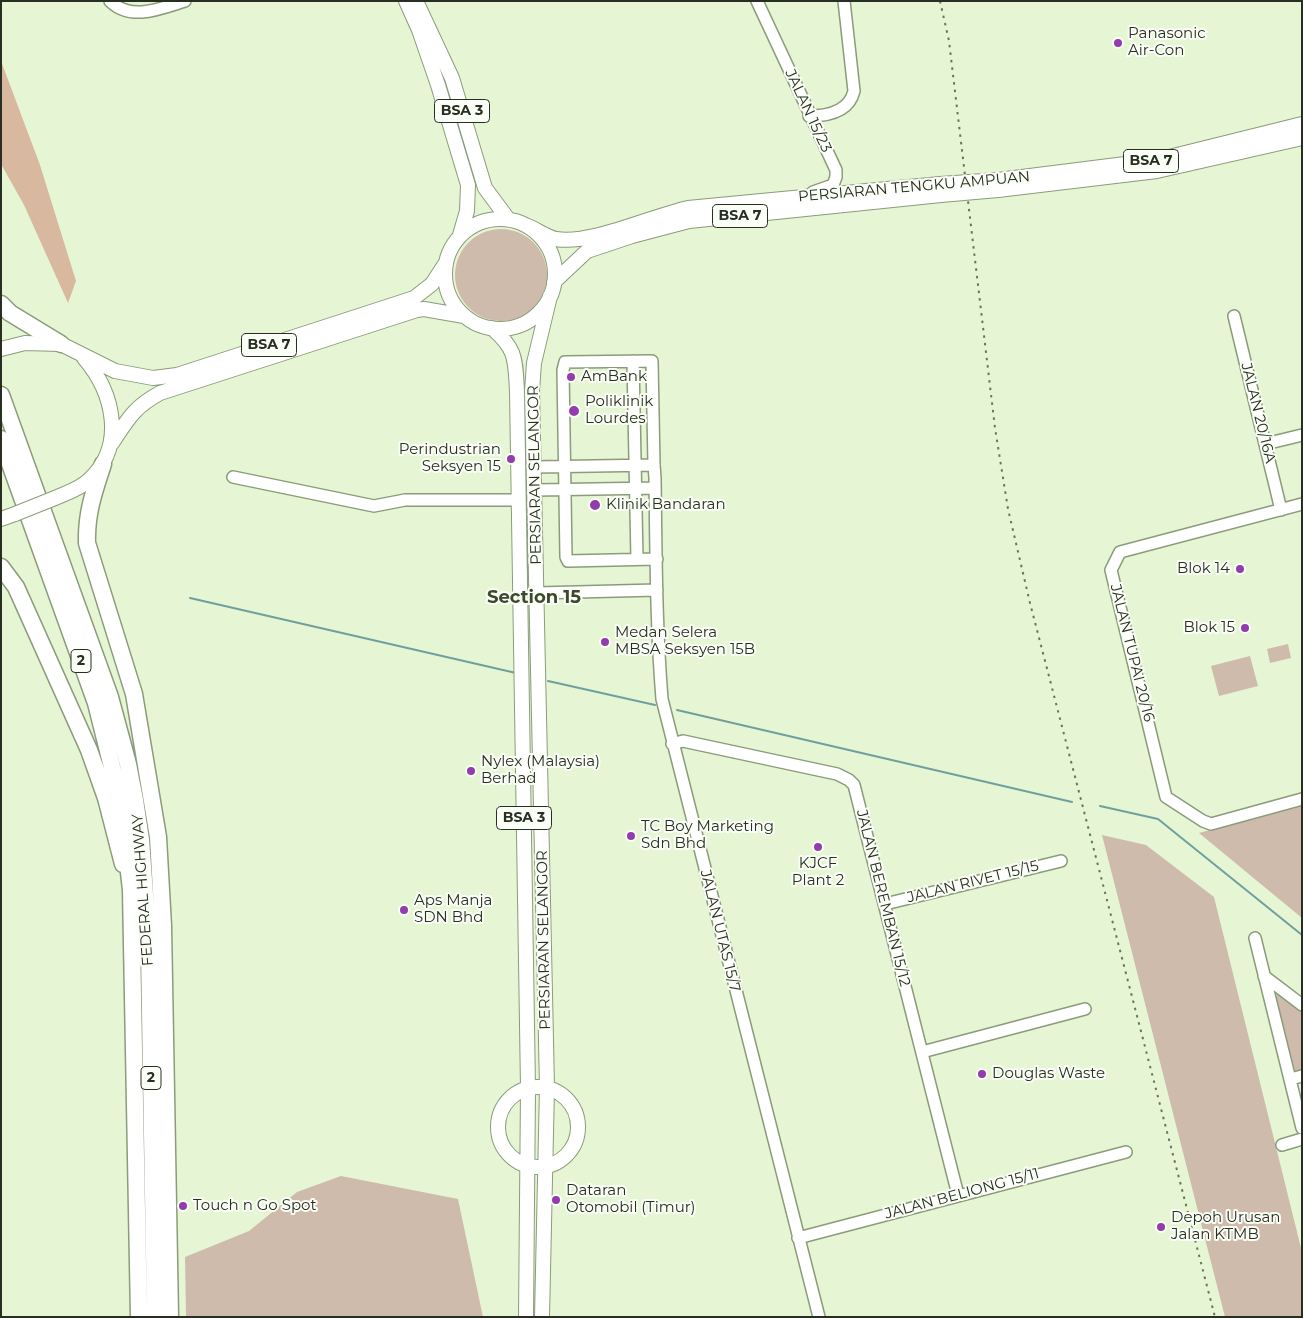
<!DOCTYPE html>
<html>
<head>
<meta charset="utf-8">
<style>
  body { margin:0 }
  #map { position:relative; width:1303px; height:1318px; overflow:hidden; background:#e6f6d4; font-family:Montserrat,sans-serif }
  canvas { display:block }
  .frame { position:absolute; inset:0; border:2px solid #282e21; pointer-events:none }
</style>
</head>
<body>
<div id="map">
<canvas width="1303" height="1318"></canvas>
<div class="frame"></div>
</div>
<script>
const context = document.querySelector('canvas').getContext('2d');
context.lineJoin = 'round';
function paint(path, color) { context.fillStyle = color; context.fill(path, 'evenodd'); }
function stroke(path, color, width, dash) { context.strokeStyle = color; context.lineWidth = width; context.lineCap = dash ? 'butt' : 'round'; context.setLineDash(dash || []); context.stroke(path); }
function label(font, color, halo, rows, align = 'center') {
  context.font = font + ' Montserrat,sans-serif'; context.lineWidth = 4; context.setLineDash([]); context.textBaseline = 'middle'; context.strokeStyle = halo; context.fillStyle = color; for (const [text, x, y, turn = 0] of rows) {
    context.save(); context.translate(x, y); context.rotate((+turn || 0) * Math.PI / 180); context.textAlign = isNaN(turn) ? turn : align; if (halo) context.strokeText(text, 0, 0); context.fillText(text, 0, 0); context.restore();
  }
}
const green = new Path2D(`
  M455 275a46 46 0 1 1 92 0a46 46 0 1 1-92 0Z
  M1288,644L1291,658L1270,663L1267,649Z
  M1250,656L1258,686L1219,696L1211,666Z
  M1302,804V918L1199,833Z
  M1102,835L1146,845L1214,897L1302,1252V1317H1225Z
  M1279,992L1302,1009V1072L1298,1073L1291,1069L1274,998Z
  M341,1176L458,1199L483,1317H186L185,1257L249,1231L297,1192Z`);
const forest = new Path2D(`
  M1,61L40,165L76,281L68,303L24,205L1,164Z`);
const stream = new Path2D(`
  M190,598L516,673
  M548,681L655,705
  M677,710L1072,802
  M1100,806L1158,819L1302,935`);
const minor = new Path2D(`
  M110,1C131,22 162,8 185,1
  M757,1L836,170V177L833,185L813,192
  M809,116C828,116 849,112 854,91L844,1
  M1234,316L1281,510
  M633,361L637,559
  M1265,444L1302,435
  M534,467L654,465
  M233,477L374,506L405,500H519
  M535,490L655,488
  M1302,504L1120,552L1111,570L1166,797L1203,821L1211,824L1302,799
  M657,559L568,561L566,557L563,370L565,362L652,361L654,465L655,478C656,552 656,626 662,699L819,1317
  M537,593L657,590
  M672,744L683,741L837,774L849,780L854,785L958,1195
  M885,904L1061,861
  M1255,938L1302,1128
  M1264,976L1302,1005
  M922,1052L1085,1009
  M1290,1079L1302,1076
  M1282,1145L1302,1139
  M798,1238L1126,1152`);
const major = new Path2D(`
  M406,1L419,30L438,85L468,185L467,211L460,235
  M416,1L452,78L485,188L508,219
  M998,180L1157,160L1302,124
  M998,190L1157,171L1302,138
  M445 274a55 55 0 1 1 110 0a55 55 0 1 1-110 0Z
  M528,226C537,230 547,237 556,239C591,245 651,216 688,208L940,184
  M554,282L587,251L632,236L689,221L941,195
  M492,328C517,350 515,359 517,391L528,1088L526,1317
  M1,349L25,343L61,344L115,371L153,378L177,375L414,298L432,284L445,264
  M112,443C128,419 134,407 160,393L417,310L424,309L464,316
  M55,498C66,493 80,489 89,480C126,446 114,393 84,358
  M1,519L15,514
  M498 1127a40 40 0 1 1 80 0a40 40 0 1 1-80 0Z
  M542,1317L547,1087L532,391L534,363L550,296`);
const highway = new Path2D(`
  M1,304L10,313L61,344
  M1,395L110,697L128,764L135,800L141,840L149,948L155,1317
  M1,439L96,703L121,803L131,890L139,1317
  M103,464C94,491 86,514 87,543L134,694L158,837L163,926L170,1317
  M1,567L16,587L89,750L106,798L123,864`);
const rail = new Path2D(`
  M940,1L949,41L995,428L1008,509L1030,603L1215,1317`);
const majorBridge = new Path2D(`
  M940,184L998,180
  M941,195L998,190
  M15,514L55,498`);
const markers = [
  [1118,43,5,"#923dab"],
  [571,377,5,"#923dab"],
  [574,411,6,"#923dab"],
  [511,459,5,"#923dab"],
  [595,505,6,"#923dab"],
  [1240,569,5,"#923dab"],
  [1245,628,5,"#923dab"],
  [605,642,5,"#923dab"],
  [471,771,5,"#923dab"],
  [631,836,5,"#923dab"],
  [818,847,5,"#923dab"],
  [404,910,5,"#923dab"],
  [982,1074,5,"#923dab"],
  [556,1200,5,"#923dab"],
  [183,1206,5,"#923dab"],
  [1161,1227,5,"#923dab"]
];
const shields = [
  [462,111,55],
  [1151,161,55],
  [740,216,55],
  [269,345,55],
  [81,661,20],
  [524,818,55],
  [151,1078,20]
];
const shieldNames = [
  ["BSA 3",462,111],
  ["BSA 7",1151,161],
  ["BSA 7",740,216],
  ["BSA 7",269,345],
  ["2",81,661],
  ["BSA 3",524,818],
  ["2",151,1078]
];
const poiNames = [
  ["Panasonic",1128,34],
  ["Air-Con",1128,51],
  ["AmBank",581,377],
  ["Poliklinik",585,402],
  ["Lourdes",585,419],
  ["Perindustrian",501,450,"right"],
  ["Seksyen 15",501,467,"right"],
  ["Klinik Bandaran",606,505],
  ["Blok 14",1230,569,"right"],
  ["Blok 15",1235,628,"right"],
  ["Medan Selera",615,633],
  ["MBSA Seksyen 15B",615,650],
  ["Nylex (Malaysia)",481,762],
  ["Berhad",481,779],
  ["TC Boy Marketing",641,827],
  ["Sdn Bhd",641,844],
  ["KJCF",818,864,"center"],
  ["Plant 2",818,881,"center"],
  ["Aps Manja",414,901],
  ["SDN Bhd",414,918],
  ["Douglas Waste",992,1074],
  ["Dataran",566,1191],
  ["Otomobil (Timur)",566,1208],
  ["Touch n Go Spot",193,1206],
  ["Depoh Urusan",1171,1218],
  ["Jalan KTMB",1171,1235]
];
const streetNames = [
  ["JALAN 15/23",808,111,65],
  ["PERSIARAN TENGKU AMPUAN",914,187,-5],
  ["JALAN 20/16A",1258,413,76],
  ["PERSIARAN SELANGOR",535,475,-91],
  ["JALAN TUPAI 20/16",1132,653,76],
  ["JALAN RIVET 15/15",973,882,-14],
  ["FEDERAL HIGHWAY",143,890,-94],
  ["JALAN BEREMBAN 15/12",883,898,76],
  ["JALAN UTAS 15/7",720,931,76],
  ["PERSIARAN SELANGOR",544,940,-91],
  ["JALAN BELIONG 15/11",962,1194,-15]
];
const quarterNames = [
  ["Section 15",534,598]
];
paint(green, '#cfbbac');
paint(forest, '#d8b89f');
stroke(stream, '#709f9f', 2);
stroke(minor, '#8c9b7b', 14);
stroke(major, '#8c9b7b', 16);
stroke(highway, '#8c9b7b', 19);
stroke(minor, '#fff', 11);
stroke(major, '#fff', 14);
stroke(highway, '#fff', 16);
stroke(rail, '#6a735f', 2, [2.5, 5]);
stroke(majorBridge, '#8c9b7b', 16, []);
stroke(majorBridge, '#fff', 14);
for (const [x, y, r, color] of markers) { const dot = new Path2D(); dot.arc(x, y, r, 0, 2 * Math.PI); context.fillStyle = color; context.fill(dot); stroke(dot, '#fbfef7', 2); }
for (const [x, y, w] of shields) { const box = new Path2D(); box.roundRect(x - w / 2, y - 11.5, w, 23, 4); context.fillStyle = '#fbfef7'; context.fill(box); stroke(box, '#282e21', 1); }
label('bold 14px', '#282e21', null, shieldNames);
label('15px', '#282e21', '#fbfef7', poiNames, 'left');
label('15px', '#282e21', '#fbfef7', streetNames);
label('bold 18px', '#3d492d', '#fbfef7', quarterNames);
</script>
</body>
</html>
